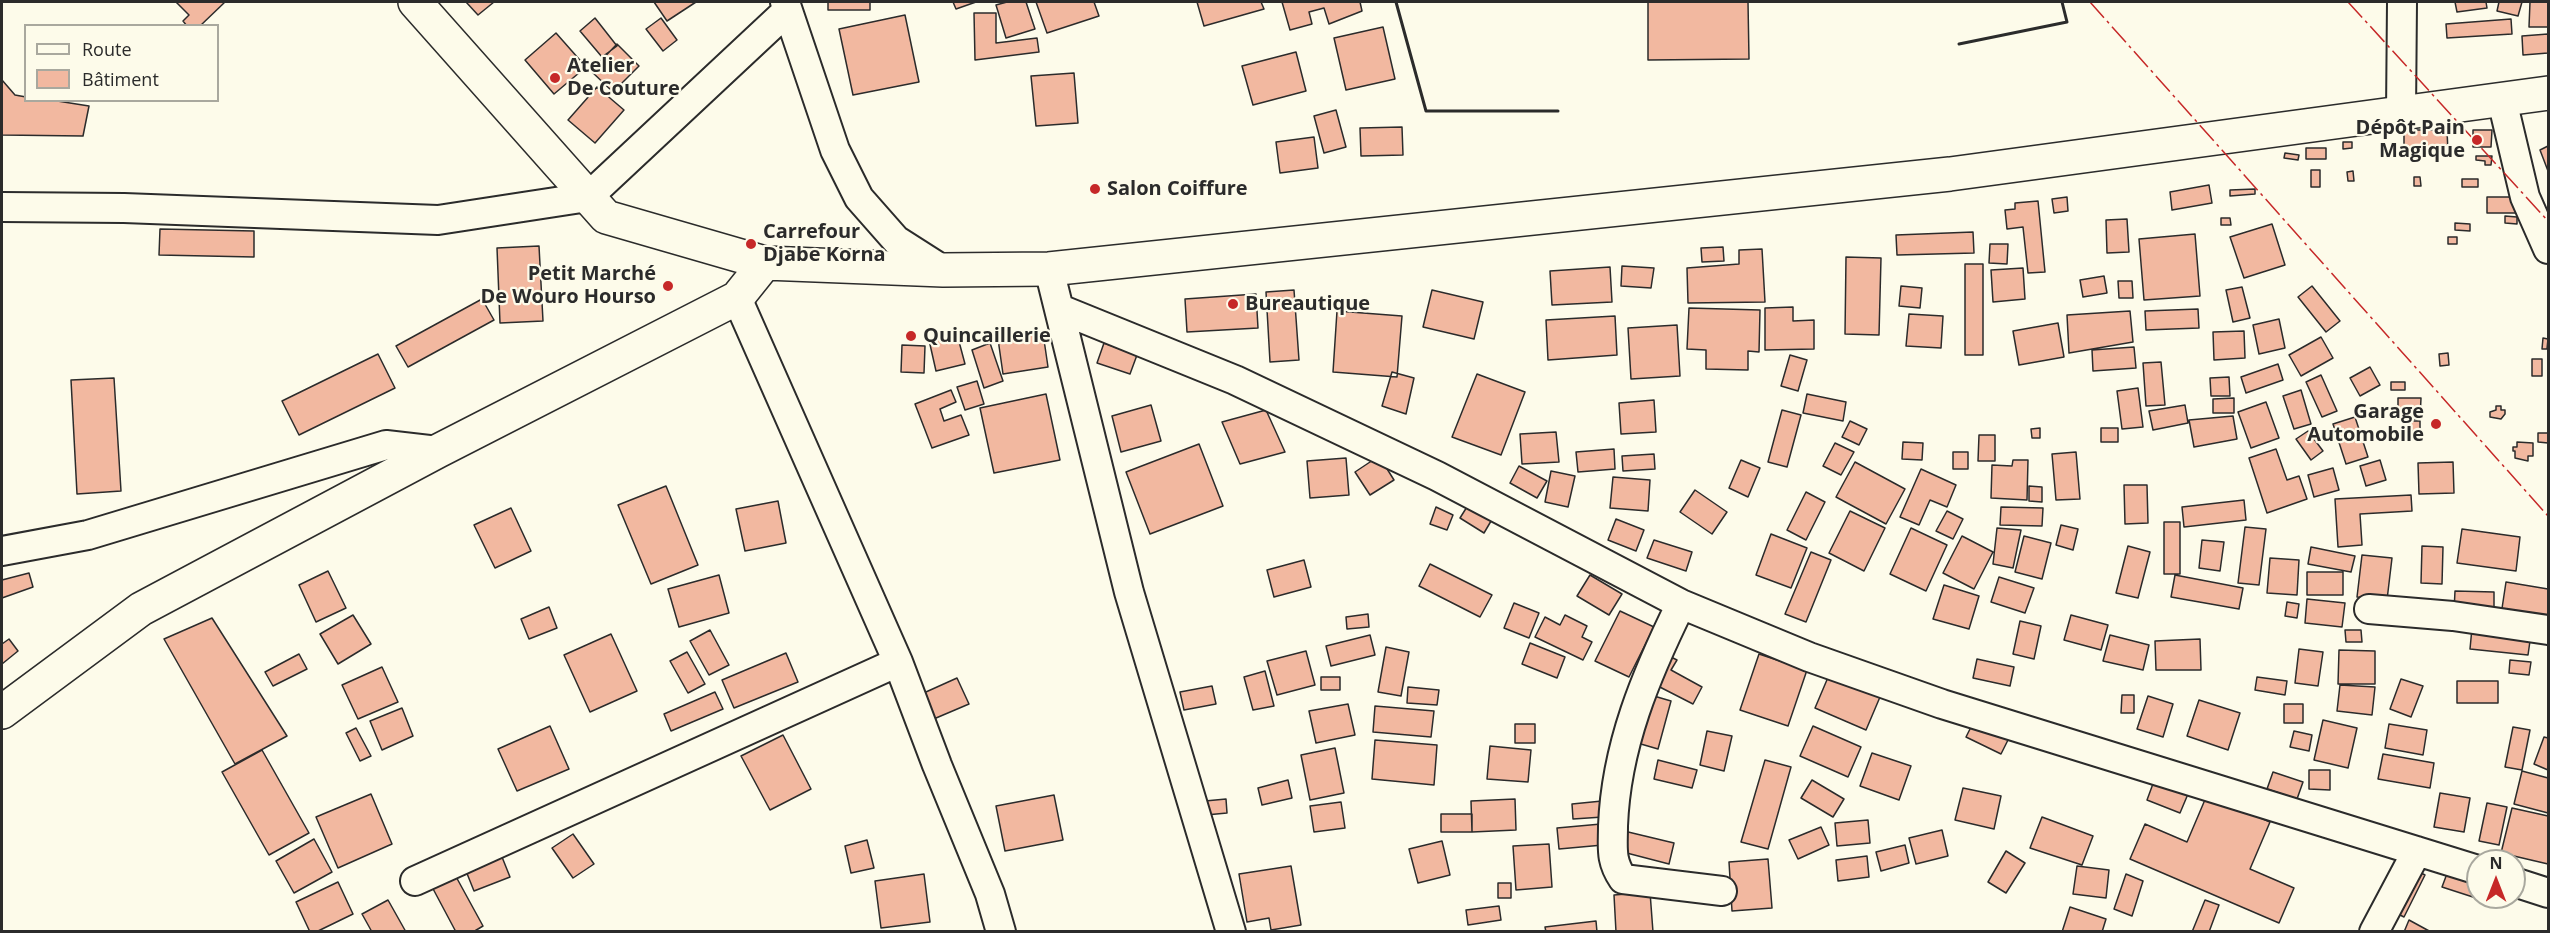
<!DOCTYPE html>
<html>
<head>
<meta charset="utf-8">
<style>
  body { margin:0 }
  #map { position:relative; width:2550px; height:933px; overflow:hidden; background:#fdfbea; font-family:"Open Sans",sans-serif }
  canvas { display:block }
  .frame { position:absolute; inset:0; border:3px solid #2b2b2b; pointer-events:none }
  .legend { position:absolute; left:24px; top:24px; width:195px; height:78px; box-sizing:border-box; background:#fdfbea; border:2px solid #a9a89e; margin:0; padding:8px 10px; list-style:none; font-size:18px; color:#2b2b2b }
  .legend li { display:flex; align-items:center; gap:12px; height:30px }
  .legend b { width:30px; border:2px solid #a9a89e }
  .north { position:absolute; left:2466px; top:849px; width:60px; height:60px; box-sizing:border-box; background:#fdfbea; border:2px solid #a9a89e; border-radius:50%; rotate:0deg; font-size:16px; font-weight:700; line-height:24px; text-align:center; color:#2b2b2b }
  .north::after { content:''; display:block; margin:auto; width:21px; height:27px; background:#c62828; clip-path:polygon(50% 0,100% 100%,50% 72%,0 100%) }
</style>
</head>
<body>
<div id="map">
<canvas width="2550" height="933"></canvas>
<div class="frame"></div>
<ul class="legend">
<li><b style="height:8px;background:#fdfbea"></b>Route</li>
<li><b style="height:16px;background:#f2b8a0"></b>Bâtiment</li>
</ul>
<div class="north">N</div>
</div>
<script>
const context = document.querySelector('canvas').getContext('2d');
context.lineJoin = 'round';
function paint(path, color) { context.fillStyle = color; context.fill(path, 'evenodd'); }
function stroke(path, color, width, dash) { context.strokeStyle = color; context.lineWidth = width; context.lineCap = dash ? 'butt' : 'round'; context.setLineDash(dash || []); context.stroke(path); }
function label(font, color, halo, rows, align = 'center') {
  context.font = font + ' "Open Sans",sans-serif'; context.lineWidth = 4.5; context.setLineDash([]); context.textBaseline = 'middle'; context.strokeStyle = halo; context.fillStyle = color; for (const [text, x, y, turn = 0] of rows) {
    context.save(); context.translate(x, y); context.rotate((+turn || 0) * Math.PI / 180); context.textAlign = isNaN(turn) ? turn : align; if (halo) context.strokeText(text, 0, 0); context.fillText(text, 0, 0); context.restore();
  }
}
const building = new Path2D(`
  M176,2H225L200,26H187L183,21L189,15Z
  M466,2H494L478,15Z
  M654,2H696L667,21Z
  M828,2H870V10H828Z
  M953,2H976L956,9Z
  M1007,2H1026L1035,29L1006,38L996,5Z
  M1036,2H1094L1099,16L1047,33Z
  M1197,2H1261L1264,9L1204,26Z
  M1282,2H1360L1362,11L1329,24L1324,8L1309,12L1312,24L1290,30Z
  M1648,2H1748L1749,59L1648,60Z
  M2455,2H2486L2487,8L2457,12Z
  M2499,2H2522L2518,16L2497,11Z
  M2530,2H2548V27H2529Z
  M974,13H996V43L1037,38L1039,52L975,60Z
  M905,15L919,82L853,95L839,29Z
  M595,18L617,46L602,57L580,31Z
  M661,18L677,40L663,51L646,29Z
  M2511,19L2512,34L2447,38L2446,24Z
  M1383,27L1395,79L1346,90L1334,38Z
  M556,33L586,67L554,94L525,60Z
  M2548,34V53L2523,55L2522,36Z
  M617,44L639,66L613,92L591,71Z
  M1296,52L1306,91L1253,105L1242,66Z
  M1074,73L1078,123L1036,126L1031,76Z
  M2,80L15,95L26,97V100H51L89,106L83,136L2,135Z
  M597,87L624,110L595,143L568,120Z
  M1336,110L1346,147L1324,153L1314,116Z
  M1402,127L1403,155L1361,156L1360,128Z
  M2404,130H2447L2448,153L2404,154Z
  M2473,130H2492L2491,147H2473Z
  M1314,137L1318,168L1280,173L1276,142Z
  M2343,142H2352V148L2343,149Z
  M2548,146V171L2540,150Z
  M2306,148H2326V159H2306Z
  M2285,153L2299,155L2298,160L2284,158Z
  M2476,156H2492L2491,165H2485V161L2476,160Z
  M2311,170H2320V187H2311Z
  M2353,171L2354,181H2348L2347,172Z
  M2414,177H2420L2421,186H2414Z
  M2462,179H2478V187H2462Z
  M2209,185L2212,203L2172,210L2170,192Z
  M2255,189V194L2230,196V190Z
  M2067,197L2068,211L2054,213L2052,199Z
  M2487,197H2517V213H2487Z
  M2038,201L2045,272L2028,273L2023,227L2007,229L2005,210L2015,209V203Z
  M2505,216L2517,217V224L2505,223Z
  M2221,218H2230L2231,225H2221Z
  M2127,219L2129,252L2107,253L2106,220Z
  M2455,223L2470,224V231L2455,230Z
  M2272,224L2285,265L2244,278L2230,237Z
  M160,229L254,231V257L159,255Z
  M1973,232L1974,253L1897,255L1896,235Z
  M2195,234L2200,296L2144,300L2139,239Z
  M2448,237H2457V244H2448Z
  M1990,244H2008L2007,264L1989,263Z
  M539,246L543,321L500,323L497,248Z
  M1723,247L1724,261L1702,262L1701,248Z
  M1762,249L1765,302L1688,303L1687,268L1739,264V250Z
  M1846,257L1881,258L1879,335L1845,334Z
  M1965,264H1983V355H1965Z
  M1622,266L1654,268L1651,288L1621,286Z
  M1610,267L1612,302L1552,305L1550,271Z
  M2023,268L2025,299L1993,302L1991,270Z
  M2104,276L2107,293L2083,297L2080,280Z
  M2118,281H2132L2133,298H2119Z
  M1901,286L1922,288L1920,308L1899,306Z
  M2312,286L2340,321L2326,332L2298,297Z
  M2242,287L2250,318L2233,322L2226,290Z
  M1294,290L1299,360L1270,362L1266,292Z
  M1432,290L1483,302L1474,339L1423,327Z
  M1256,294L1258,328L1187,332L1185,299Z
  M482,299L494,320L408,367L396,346Z
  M1793,307V321L1814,320V349L1765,350V308Z
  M1689,308L1760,310L1759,352L1748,351V370L1706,369V350L1687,349Z
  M2198,309L2199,328L2146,330L2145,311Z
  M1337,311L1402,316L1397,377L1333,372Z
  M2130,311L2133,342L2069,353L2067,315Z
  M1909,314L1943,316L1941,348L1906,346Z
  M1615,316L1617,355L1548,360L1546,320Z
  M2279,319L2285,348L2259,354L2253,325Z
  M2058,323L2064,357L2019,365L2013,331Z
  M1677,325L1680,376L1631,379L1628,328Z
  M2244,331L2245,358L2214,360L2213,332Z
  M1043,333L1048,367L1003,374L998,339Z
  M957,334L965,364L936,371L929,340Z
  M2321,337L2333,358L2301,376L2289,355Z
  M2543,338L2548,339L2547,349H2542Z
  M990,343L1003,381L984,388L972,350Z
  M1104,343L1137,355L1130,374L1097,363Z
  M902,345L925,346L924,373L901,372Z
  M2134,347L2136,368L2093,371L2092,350Z
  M2448,353L2449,365L2440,366L2439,354Z
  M378,354L395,388L299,435L282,401Z
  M1790,355L1807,360L1798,391L1781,386Z
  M2532,359H2542V376H2532Z
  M2161,362L2165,405L2146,406L2143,363Z
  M2278,364L2283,380L2246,393L2241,377Z
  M2370,367L2380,385L2360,396L2350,378Z
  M1392,372L1414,378L1406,414L1382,406Z
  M1477,374L1525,392L1501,455L1452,437Z
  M2321,375L2337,411L2322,417L2306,382Z
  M2229,377L2230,396H2211L2210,378Z
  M114,378L121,491L77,494L71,380Z
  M977,381L984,404L965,410L957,387Z
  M2391,382H2405V390H2391Z
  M2138,388L2143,427L2122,429L2117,391Z
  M951,390L956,402L940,409L944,421L961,415L969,435L932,448L915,404Z
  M2301,390L2311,424L2294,429L2283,396Z
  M1046,394L1060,460L994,473L980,408Z
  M1807,394L1846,402L1843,421L1803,413Z
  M2234,398V413H2213V399Z
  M2398,398H2421L2420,419H2398Z
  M1654,400L1656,432L1621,434L1619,403Z
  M2266,402L2279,438L2251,448L2238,412Z
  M1151,405L1161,441L1121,452L1112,416Z
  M2185,405L2188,423L2153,430L2149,411Z
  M2496,406H2501V410H2505V414L2501,419L2490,417V412L2496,410Z
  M1266,410L1285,452L1240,464L1222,422Z
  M1782,410L1801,415L1787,467L1768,462Z
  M2233,416L2237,439L2194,447L2189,420Z
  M2355,417L2368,457L2346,464L2333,424Z
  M1850,421L1867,429L1859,445L1842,437Z
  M2407,421H2420V431H2407Z
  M2040,428V438H2032L2031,429Z
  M2101,428H2118V442H2101Z
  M2308,431L2323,451L2311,460L2296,439Z
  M1556,432L1559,462L1522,464L1520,434Z
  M2538,433H2548V443L2538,442Z
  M1979,435H1995V461H1978Z
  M1903,442L1923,443L1922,460L1902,459Z
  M2517,442L2533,443V456H2528V461L2515,458V451H2513V447H2517Z
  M1835,443L1854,452L1841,475L1823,466Z
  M1199,444L1223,506L1150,534L1126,472Z
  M1614,449L1615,469L1578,472L1576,452Z
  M2276,449L2287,480L2299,476L2307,499L2267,513L2249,458Z
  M1953,452H1968V469H1953Z
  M2076,452L2080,499L2056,500L2052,454Z
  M1654,454L1655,469L1623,471L1622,456Z
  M1379,456L1394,480L1370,495L1355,472Z
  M1346,458L1349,495L1310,498L1307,461Z
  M1741,460L1760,468L1748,497L1729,488Z
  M2013,460H2028L2027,500L1991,498L1992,465L2012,466Z
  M2380,460L2386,480L2366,486L2360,466Z
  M1855,462L1905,489L1886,524L1836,497Z
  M2453,462L2454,493L2419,494L2418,463Z
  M1519,466L1547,481L1537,498L1510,483Z
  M2333,468L2339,490L2314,497L2308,475Z
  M1921,469L1956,485L1947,507L1930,500L1919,525L1900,517Z
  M1551,471L1575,476L1568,507L1545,502Z
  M1613,477L1650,480L1648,511L1610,508Z
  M2124,485H2147L2148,523L2125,524Z
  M666,486L698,565L651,584L618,505Z
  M2029,486L2042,487V502L2029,501Z
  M1695,490L1727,512L1712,534L1680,512Z
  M1806,492L1825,502L1806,540L1787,530Z
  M2411,495L2412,511L2360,514L2362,545L2338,547L2335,499Z
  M2244,500L2246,520L2184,527L2182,507Z
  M778,501L786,543L745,551L736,509Z
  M1470,502L1494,516L1484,533L1460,518Z
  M1436,507L1453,515L1447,530L1430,524Z
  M2001,507L2043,508L2042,526L2000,525Z
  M511,508L531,551L495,568L474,525Z
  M1850,511L1885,528L1864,571L1829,553Z
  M1947,511L1963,519L1953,539L1936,531Z
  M1616,519L1644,530L1636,551L1608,540Z
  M2164,522H2180V574H2164Z
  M2061,525L2078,529L2073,550L2056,545Z
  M2245,527L2266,529L2259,585L2238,583Z
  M1911,528L1947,545L1926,591L1890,574Z
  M1997,528L2021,530L2013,568L1993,564Z
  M2462,529L2520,537L2516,571L2457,563Z
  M1771,534L1807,548L1791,588L1756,575Z
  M1962,536L1993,552L1974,589L1943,573Z
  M2024,536L2051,543L2042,579L2015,572Z
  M1654,540L1692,552L1686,571L1647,558Z
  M2202,540L2224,542L2220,571L2199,568Z
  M2128,546L2150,552L2138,598L2116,593Z
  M2422,546L2443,547L2442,584L2421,583Z
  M2311,547L2355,556L2351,572L2308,564Z
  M1811,552L1831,560L1806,622L1785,614Z
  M2362,555L2392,558L2387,600L2357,597Z
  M2270,558L2299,560L2297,595L2267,593Z
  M1304,560L1311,587L1274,597L1267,570Z
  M1430,564L1492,595L1480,617L1419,586Z
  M328,571L346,608L316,622L299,585Z
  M2307,572H2343V595H2307Z
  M29,573L33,587L2,598V580Z
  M719,575L729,613L679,627L668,589Z
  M1590,575L1622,594L1609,615L1577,596Z
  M2175,575L2243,588L2239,609L2171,597Z
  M1999,577L2034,588L2025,613L1991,602Z
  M2506,582L2548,589V622L2501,615Z
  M1944,585L1979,596L1969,629L1933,619Z
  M2455,591L2494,592V612L2454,611Z
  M2307,599L2345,603L2342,627L2305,623Z
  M2287,602L2299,604L2297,618L2285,616Z
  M1514,603L1539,613L1529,638L1504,628Z
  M549,607L557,628L529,639L521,619Z
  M1620,611L1654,627L1629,677L1595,661Z
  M1368,614L1369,627L1347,629L1346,617Z
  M353,615L371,644L338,664L320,634Z
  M1565,615L1587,626L1582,637L1592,642L1583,660L1535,637L1545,617L1560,625Z
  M2071,615L2108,625L2101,650L2064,640Z
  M212,618L287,736L235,764L164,639Z
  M2020,621L2041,626L2034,659L2013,654Z
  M2472,628L2531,634L2528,655L2470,649Z
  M710,630L729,665L709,675L690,641Z
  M2345,630H2361L2362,642H2346Z
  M611,634L637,691L590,712L564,655Z
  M1370,635L1375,655L1331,666L1326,646Z
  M2110,635L2149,645L2143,670L2103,661Z
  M9,639L18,651L2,664V644Z
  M2200,639L2201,670H2156L2155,641Z
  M1530,643L1565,657L1557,678L1522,664Z
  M1386,647L1409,652L1401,696L1378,692Z
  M2299,649L2323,652L2318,686L2295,683Z
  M2339,650L2375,651V684H2338Z
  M1306,651L1315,685L1277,695L1267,661Z
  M687,652L705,684L688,693L670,661Z
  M786,653L798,682L734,708L722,680Z
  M299,654L307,669L273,686L265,672Z
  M1665,654L1677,660L1671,670L1702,687L1693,704L1650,682Z
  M1759,654L1807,670L1788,726L1740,710Z
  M1977,659L2014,667L2010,686L1973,678Z
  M2510,660L2531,662L2529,675L2509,673Z
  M382,667L398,702L358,719L342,685Z
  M1265,671L1274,706L1253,710L1244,677Z
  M1829,675L1880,697L1866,730L1815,708Z
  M1321,677H1340V690H1321Z
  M2257,677L2287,681L2285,695L2255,690Z
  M957,678L969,704L929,721L917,696Z
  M2401,679L2423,686L2411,717L2390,709Z
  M2457,681H2498V703H2457Z
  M2340,685L2375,687L2372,715L2337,711Z
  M1212,686L1216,704L1184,710L1180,692Z
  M1408,687L1439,690L1437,705L1407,703Z
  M715,692L723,709L671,731L664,714Z
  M1647,694L1671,701L1658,749L1634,742Z
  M2122,695H2134V713H2121Z
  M2148,696L2173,704L2163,737L2137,729Z
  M2199,700L2240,713L2228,750L2187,736Z
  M1348,704L1355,735L1316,743L1309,711Z
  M2284,704H2303V723H2284Z
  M1375,706L1434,711L1431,737L1373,732Z
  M402,708L413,736L382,750L370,721Z
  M1975,719L2010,736L2001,754L1966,737Z
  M2323,720L2357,728L2348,768L2314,760Z
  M1515,724H1535V743H1515Z
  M2389,724L2427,730L2423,755L2385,748Z
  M550,726L569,769L517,791L498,749Z
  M1813,726L1861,747L1848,777L1800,756Z
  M2513,727L2530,730L2522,770L2505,767Z
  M356,728L371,756L360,761L346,733Z
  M1707,731L1732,736L1724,771L1700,765Z
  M2294,731L2312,735L2309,751L2290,747Z
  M783,735L811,789L770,810L741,756Z
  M2544,737L2548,738V770L2534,764Z
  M1375,740L1437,745L1434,785L1372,779Z
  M1490,746L1531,750L1528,782L1487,779Z
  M1335,748L1344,793L1310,800L1301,755Z
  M262,750L309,833L269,855L222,772Z
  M1872,753L1911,766L1899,800L1860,786Z
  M2383,754L2434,763L2430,788L2378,779Z
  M1658,760L1697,770L1692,788L1654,779Z
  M1765,760L1791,767L1768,849L1741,842Z
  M2309,770H2330V790L2309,789Z
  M2522,771L2548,778V813L2514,804Z
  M2273,772L2303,782L2297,799L2267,789Z
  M1288,780L1292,798L1262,805L1258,788Z
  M1812,780L1844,799L1833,817L1801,798Z
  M2154,781L2188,794L2180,813L2147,800Z
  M1963,788L2001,796L1994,829L1955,820Z
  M2440,793L2470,798L2464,832L2434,827Z
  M371,794L392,844L338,868L316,817Z
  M1054,795L1063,840L1005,851L996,806Z
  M2207,795L2270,822L2250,869L2294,888L2279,923L2130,859L2145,824L2187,842Z
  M1226,799L1227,813L1206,815L1205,801Z
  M1515,799L1516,830L1472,832L1471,801Z
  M1602,801L1603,817L1573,819L1572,804Z
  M1341,802L1345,828L1314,832L1310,806Z
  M2487,803L2507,807L2499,845L2479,841Z
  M2512,808L2548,816V864L2501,853Z
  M1441,814H1472V832H1441Z
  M2042,817L2093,836L2082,865L2030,848Z
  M1868,820L1870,843L1837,846L1835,823Z
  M1601,824L1603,845L1559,849L1557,828Z
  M1821,827L1829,845L1798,859L1789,840Z
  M1942,830L1948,856L1916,864L1909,838Z
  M1624,831L1674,843L1669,864L1619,851Z
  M573,834L594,864L573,878L552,848Z
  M314,839L332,872L294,893L276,861Z
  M867,840L874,868L851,873L845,846Z
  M1442,841L1450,875L1418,883L1409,849Z
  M1549,844L1552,887L1516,890L1513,846Z
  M1905,845L1909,863L1881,871L1876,852Z
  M2006,851L2025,863L2006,893L1988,882Z
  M1867,856L1869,877L1838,881L1836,860Z
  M502,857L510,877L474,891L466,871Z
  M1768,859L1772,908L1732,911L1729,862Z
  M1291,866L1301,925L1271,930L1269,918L1247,922L1239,874Z
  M2077,866L2109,870L2106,898L2073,894Z
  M2409,867L2425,875L2404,917L2388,909Z
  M2448,871L2478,881L2476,898L2442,887Z
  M454,873L483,926L473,932H456L431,885Z
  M924,874L930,922L881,928L875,881Z
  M2126,874L2143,881L2132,916L2114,909Z
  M338,882L353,914L316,932H310L296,902Z
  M1498,883H1511V898H1498Z
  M1650,892L1653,932H1616L1614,895Z
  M388,900L406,932H372L362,914Z
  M2205,900L2219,905L2209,932H2192Z
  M1499,906L1501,920L1468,925L1466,910Z
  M2070,907L2106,919L2102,932H2062Z
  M2409,920L2431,932H2404Z
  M1596,921L1597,932H1546L1545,927Z`);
const street = new Path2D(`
  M785,2L835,150L859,198L896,240L943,270
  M2502,100L2525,197L2548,249
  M2401,113L2402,2
  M2,207L124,208L438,220L588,197L787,11
  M1049,269L1129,592L1231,932
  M737,298L898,662L937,765L990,894L1001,932
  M1060,309L1235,380L1437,476L1681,604L1809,657L1942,704L2478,870
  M2,551L88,535L386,445L438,451
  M1681,604C1646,675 1616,746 1613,826C1613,848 1610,860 1623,879L1722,891
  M2369,609L2453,616L2548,630
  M415,881L898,662
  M2514,882L2548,893
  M2374,932L2417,851`);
const secondary = new Path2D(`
  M415,2L606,217L765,263L943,270L1049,269L1950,174L2548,93
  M2,712L141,609L438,451L737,298L765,263`);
const wall = new Path2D(`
  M1396,2L1426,111H1558
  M1959,44L2067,22L2062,2`);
const power = new Path2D(`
  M2090,2L2548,516
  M2348,2L2548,221`);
const markers = [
  [555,78,6,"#c62828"],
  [2477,140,6,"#c62828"],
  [1095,189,6,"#c62828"],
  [751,244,6,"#c62828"],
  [668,286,6,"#c62828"],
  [1233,304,6,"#c62828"],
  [911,336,6,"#c62828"],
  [2436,424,6,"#c62828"]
];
const poiNames = [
  ["Atelier",567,66],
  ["De Couture",567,89],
  ["Dépôt Pain",2465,128,"right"],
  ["Magique",2465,151,"right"],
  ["Salon Coiffure",1107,189],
  ["Carrefour",763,232],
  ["Djabe Korna",763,255],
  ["Petit Marché",656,274,"right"],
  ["De Wouro Hourso",656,297,"right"],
  ["Bureautique",1245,304],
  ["Quincaillerie",923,336],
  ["Garage",2424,412,"right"],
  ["Automobile",2424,435,"right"]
];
paint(building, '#f2b8a0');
stroke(building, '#2b2b2b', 1.5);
stroke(street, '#2b2b2b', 32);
stroke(secondary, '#2b2b2b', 36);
stroke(street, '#fdfbea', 28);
stroke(secondary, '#fdfbea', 33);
stroke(wall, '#2b2b2b', 3);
stroke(power, '#c62828', 1.5, [21, 4.5, 3, 4.5]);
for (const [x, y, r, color] of markers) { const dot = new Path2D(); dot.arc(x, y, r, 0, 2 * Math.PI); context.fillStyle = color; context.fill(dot); stroke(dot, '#fdfbea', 2); }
label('bold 20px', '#2b2b2b', '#fdfbea', poiNames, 'left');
</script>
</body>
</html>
